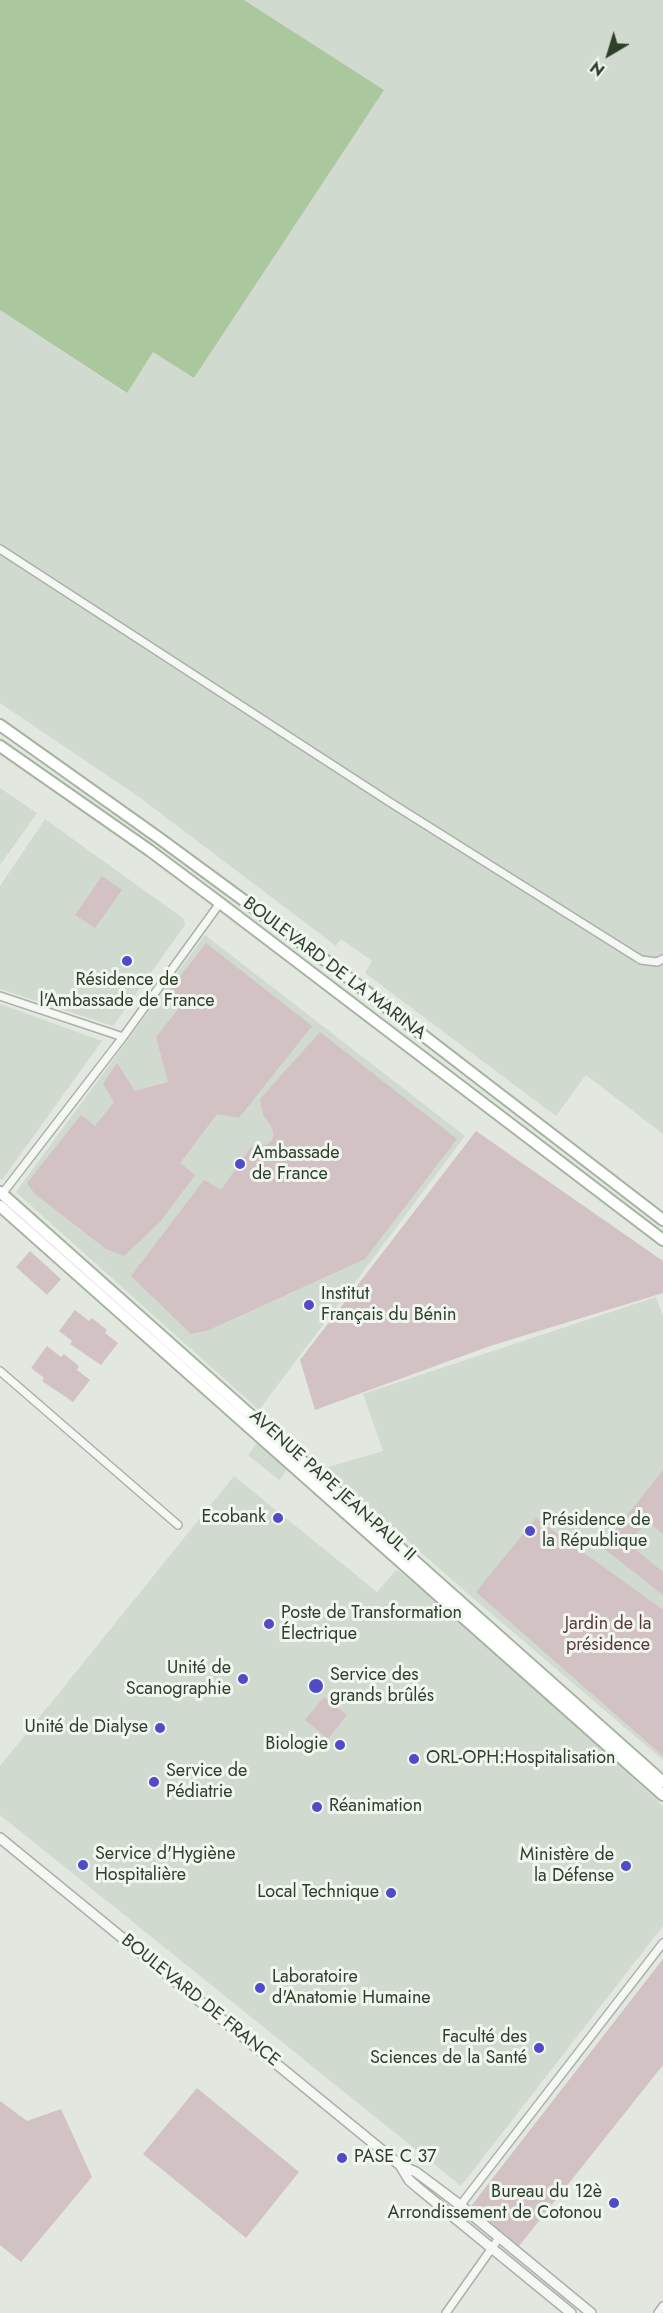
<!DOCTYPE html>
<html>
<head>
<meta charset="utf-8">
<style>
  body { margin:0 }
  #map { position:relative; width:663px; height:2313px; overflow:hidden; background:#e2e8e0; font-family:Jost,sans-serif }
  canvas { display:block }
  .north { position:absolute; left:579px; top:24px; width:60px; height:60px; -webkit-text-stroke:4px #f1f6f0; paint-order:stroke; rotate:218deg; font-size:16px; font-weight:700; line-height:24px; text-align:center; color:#2e3f2a }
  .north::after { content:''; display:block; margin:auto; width:21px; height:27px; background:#2e3f2a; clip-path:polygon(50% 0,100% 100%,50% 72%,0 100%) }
</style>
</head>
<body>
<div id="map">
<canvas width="663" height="2313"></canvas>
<div class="north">N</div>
</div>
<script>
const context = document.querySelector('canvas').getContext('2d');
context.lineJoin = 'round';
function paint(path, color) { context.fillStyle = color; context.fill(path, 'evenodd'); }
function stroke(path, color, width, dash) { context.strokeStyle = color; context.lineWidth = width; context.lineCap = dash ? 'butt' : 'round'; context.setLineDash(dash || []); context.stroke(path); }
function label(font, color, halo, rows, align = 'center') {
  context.font = font + ' Jost,sans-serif'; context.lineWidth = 6; context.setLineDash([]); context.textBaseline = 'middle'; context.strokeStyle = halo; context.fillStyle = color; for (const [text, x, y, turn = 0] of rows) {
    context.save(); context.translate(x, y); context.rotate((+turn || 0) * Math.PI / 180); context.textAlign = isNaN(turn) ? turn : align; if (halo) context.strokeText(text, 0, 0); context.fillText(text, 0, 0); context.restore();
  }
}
const built = new Path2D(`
  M244,0H663V1134L586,1075L556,1116L365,973L372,961L341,939L336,946L139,797L0,703V310L126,393L153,352L194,378L383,90Z
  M0,788L37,813L0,865Z
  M45,819L184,919L185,925L113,1026L0,989V886Z
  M205,935L465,1136L259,1410L16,1192Z
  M0,1004L102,1041L2,1180L0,1178Z
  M656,1297L663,1316V1760L467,1593L325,1468L383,1451L363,1394Z
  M259,1440L289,1467L279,1480L248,1455Z
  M234,1476L377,1592L396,1570L399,1571L485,1642L663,1806V1926L461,2186L0,1815V1766Z`);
const green = new Path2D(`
  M102,876L122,890L95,928L75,915Z
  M206,943L312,1026L239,1118L217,1114L180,1163L195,1175L159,1223L124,1256L106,1249L35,1194L27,1183L81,1115L95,1126L114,1102L103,1084L117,1063L135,1091L168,1082L156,1037L183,1003L168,992Z
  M320,1032L457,1139L365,1259L209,1330L191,1334L131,1276L204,1180L221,1190L251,1147C265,1147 279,1142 271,1126C270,1123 267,1121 265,1118C262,1113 261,1105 260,1099Z
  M476,1131L663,1261V1293L490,1346L315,1410L300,1360Z
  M30,1251L61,1279L47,1295L16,1267Z
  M75,1310L89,1321L92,1318L107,1330L105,1333L118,1343L101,1365L70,1344L72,1341L59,1331Z
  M47,1346L61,1357L64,1354L79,1366L77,1370L90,1380L73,1402L42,1381L44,1378L31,1368Z
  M663,1470V1534L647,1521L629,1544L663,1572V1595L602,1547Z
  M536,1518L663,1610V1756L476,1592Z
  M324,1697L347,1715L328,1739L305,1720Z
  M663,1959V2065L519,2246L471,2206Z
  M197,2088L299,2172L246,2238L143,2154Z
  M0,2101L27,2121L61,2109L92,2177L21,2262L0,2245Z`);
const water = new Path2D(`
  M0,0H244L384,90L194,378L153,352L127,393L0,310Z`);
const minor = new Path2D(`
  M0,549L388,801L641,960L657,962L663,959
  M0,996L123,1037
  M2,1194L123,1037L220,903
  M0,1371L178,1525
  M452,2216L663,1943
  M446,2313L499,2238
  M658,2313L663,2306`);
const tertiary = new Path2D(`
  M0,1838L400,2165L416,2172L460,2205L591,2313
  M400,2165L409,2180L417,2187L571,2313`);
const primary = new Path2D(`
  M0,725L159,838L333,966L663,1220
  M0,746L149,850L220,903L663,1240
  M0,1192L663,1782
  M0,1206L663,1795`);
const markers = [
  [127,961,6,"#504cc7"],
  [240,1164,6,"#504cc7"],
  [309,1305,6,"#504cc7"],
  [278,1518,6,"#504cc7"],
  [530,1531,6,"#504cc7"],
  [269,1624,6,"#504cc7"],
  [243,1679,6,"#504cc7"],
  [316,1686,8,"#504cc7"],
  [160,1728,6,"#504cc7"],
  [340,1745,6,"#504cc7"],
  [414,1759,6,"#504cc7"],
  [154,1782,6,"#504cc7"],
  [317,1807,6,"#504cc7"],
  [83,1865,6,"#504cc7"],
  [626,1866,6,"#504cc7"],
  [391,1893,6,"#504cc7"],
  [260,1988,6,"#504cc7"],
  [539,2048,6,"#504cc7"],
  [342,2158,6,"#504cc7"],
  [614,2203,6,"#504cc7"]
];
const streetNames = [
  ["BOULEVARD DE LA MARINA",334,969,37],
  ["AVENUE PAPE JEAN-PAUL II",332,1486,42],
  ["BOULEVARD DE FRANCE",200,2001,39]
];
const poiNames = [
  ["Résidence de",127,981,"center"],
  ["l'Ambassade de France",127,1002,"center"],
  ["Ambassade",252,1154],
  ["de France",252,1175],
  ["Institut",321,1295],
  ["Français du Bénin",321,1316],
  ["Ecobank",266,1518,"right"],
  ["Présidence de",542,1521],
  ["la République",542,1542],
  ["Poste de Transformation",281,1614],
  ["Électrique",281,1635],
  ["Unité de",231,1669,"right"],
  ["Scanographie",231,1690,"right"],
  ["Service des",330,1676],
  ["grands brûlés",330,1697],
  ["Unité de Dialyse",148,1728,"right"],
  ["Biologie",328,1745,"right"],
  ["ORL-OPH:Hospitalisation",426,1759],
  ["Service de",166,1772],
  ["Pédiatrie",166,1793],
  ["Réanimation",329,1807],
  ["Service d'Hygiène",95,1855],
  ["Hospitalière",95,1876],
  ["Ministère de",614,1856,"right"],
  ["la Défense",614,1877,"right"],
  ["Local Technique",379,1893,"right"],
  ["Laboratoire",272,1978],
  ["d'Anatomie Humaine",272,1999],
  ["Faculté des",527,2038,"right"],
  ["Sciences de la Santé",527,2059,"right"],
  ["PASE C 37",354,2158],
  ["Bureau du 12è",602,2193,"right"],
  ["Arrondissement de Cotonou",602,2214,"right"]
];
const parkNames = [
  ["Jardin de la",608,1625],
  ["présidence",608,1646]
];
paint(built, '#d1dacf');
paint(green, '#d2c2c3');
paint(water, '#aac79d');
stroke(minor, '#a8b2a6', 10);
stroke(tertiary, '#a8b2a6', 12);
stroke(primary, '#a4b4a0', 14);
stroke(minor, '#f4f7f3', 7);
stroke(tertiary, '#f4f7f3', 9);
stroke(primary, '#fff', 10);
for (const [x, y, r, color] of markers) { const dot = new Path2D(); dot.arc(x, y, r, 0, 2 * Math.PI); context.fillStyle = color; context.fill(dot); stroke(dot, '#f1f6f0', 2); }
label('18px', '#2e3f2a', '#f1f6f0', streetNames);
label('18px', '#2e3f2a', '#f1f6f0', poiNames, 'left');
label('18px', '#5a3838', '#f1f6f0', parkNames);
</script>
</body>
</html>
